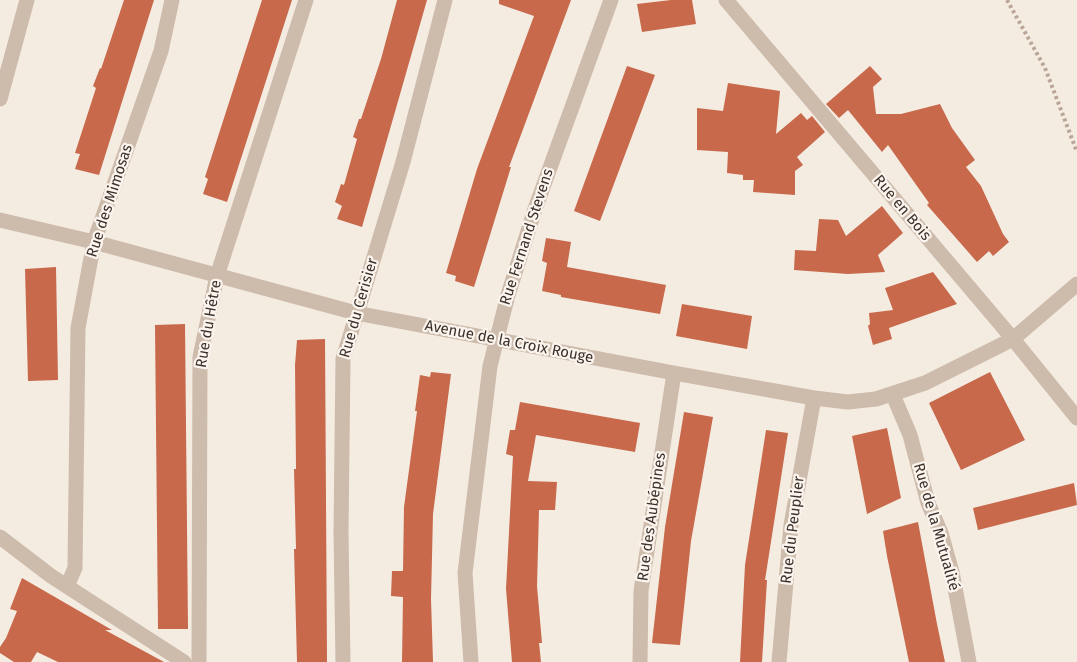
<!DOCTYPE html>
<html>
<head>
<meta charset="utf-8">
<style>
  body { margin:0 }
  canvas { display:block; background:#f4ebe1 }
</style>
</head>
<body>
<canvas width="1077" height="662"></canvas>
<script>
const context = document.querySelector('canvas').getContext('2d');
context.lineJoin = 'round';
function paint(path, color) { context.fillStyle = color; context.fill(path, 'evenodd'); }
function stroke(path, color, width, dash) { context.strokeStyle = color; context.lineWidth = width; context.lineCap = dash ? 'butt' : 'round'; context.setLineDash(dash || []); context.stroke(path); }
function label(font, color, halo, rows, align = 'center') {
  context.font = font + ' "Fira Sans",sans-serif'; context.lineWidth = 4.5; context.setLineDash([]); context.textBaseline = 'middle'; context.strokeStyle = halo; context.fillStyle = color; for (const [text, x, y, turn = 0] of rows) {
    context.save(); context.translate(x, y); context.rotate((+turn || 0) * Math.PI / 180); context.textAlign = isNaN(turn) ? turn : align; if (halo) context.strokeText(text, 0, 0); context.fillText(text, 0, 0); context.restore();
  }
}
const building = new Path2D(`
  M124,0H154L99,175L75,169L80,154L75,153L96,88L93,86L100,68L101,69Z
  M262,0H292L227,202L203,194L208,179L205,177Z
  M397,0H427L362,227L337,219L342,206L335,202L341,184L344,185L357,139L353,137L359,119H361L381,59Z
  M499,0H571L509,167H511L474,287L455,281L456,276L446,273L477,169L534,16L499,4Z
  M671,0H692L696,24L642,32L637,4Z
  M627,66L655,75L600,221L574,211Z
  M870,66L882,79L873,87L876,114H901L940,104L952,128L975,160L966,167L981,186L1003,234L1009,242L993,256L989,251L977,262L927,205L929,203L888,145L882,152L848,110L839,118L826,104Z
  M728,83L780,91L776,134L801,113L807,120L812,116L825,132L797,157L803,165L795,171V195L753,192L754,180H743V175L727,173L728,152L697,150V108L723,111Z
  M882,206L903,233L878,255L885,272L848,274L794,270L795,250L816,251L819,219L838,220L846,236Z
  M546,238L571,242L567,267L666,285L660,314L561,297V295L542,291L547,263L542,261Z
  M56,267L58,380L28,381L25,269Z
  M933,272L957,304L889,328L892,339L873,345L868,326L870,324L869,313L893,310L885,288Z
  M682,304L752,316L747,349L676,336Z
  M185,324L188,629H158L155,325Z
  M325,339L327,662H297L294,549H296L294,469H296L295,365L297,340Z
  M431,372L451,374L433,514L431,599L433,662H402L403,597L391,596L392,571H403L404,507L417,411H415L420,375L430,377Z
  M990,372L1025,440L961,470L929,403Z
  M520,402L640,423L635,452L536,435L528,481L557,482L555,510H539L537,586L542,643H539L541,662H512L506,589L513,456L506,454L510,430H515Z
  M684,412L713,417L691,541L680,645L652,643L665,527Z
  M887,428L901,498L867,514L852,436Z
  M766,430L788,433L765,580H767L762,662H740L745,565Z
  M1074,483L1077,505L978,530L973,508Z
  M918,522L937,624L945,662H909L887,556L883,531Z
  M22,578L112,630H105L164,662H58L37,652L31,662H14L0,653V647L6,638L17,611L10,609Z`);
const path = new Path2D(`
  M1007,0L1045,68L1077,152`);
const minor = new Path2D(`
  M726,0L1013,339L1077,418
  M0,99L27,0
  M0,220L94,242L356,313L674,373L814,398L848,402L876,399L925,383L1013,339L1077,284
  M893,395L910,435L928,503L941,533L952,572L969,662
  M0,537L51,576L184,662
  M67,586L75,568L78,328L94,242L161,51L172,0
  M199,662L200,357L217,276L306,0
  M343,662L341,532L343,359L403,162L445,0
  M471,662L465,573L490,366L508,295L535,209L611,0
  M640,662L641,591L674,373
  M779,662L791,525L814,398`);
const streetNames = [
  ["Rue des Mimosas",110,201,-72],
  ["Rue en Bois",902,208,50],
  ["Rue Fernand Stevens",527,237,-72],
  ["Rue du Cerisier",359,308,-74],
  ["Rue du Hêtre",209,324,-80],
  ["Avenue de la Croix Rouge",509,342,11],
  ["Rue des Aubépines",652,517,-82],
  ["Rue de la Mutualité",936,527,74],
  ["Rue du Peuplier",793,530,-83]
];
paint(building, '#c8694b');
stroke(path, '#b9a596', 4, [3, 3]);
stroke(minor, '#cdbbac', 15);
label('15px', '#3b302b', '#fbf5ee', streetNames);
</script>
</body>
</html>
